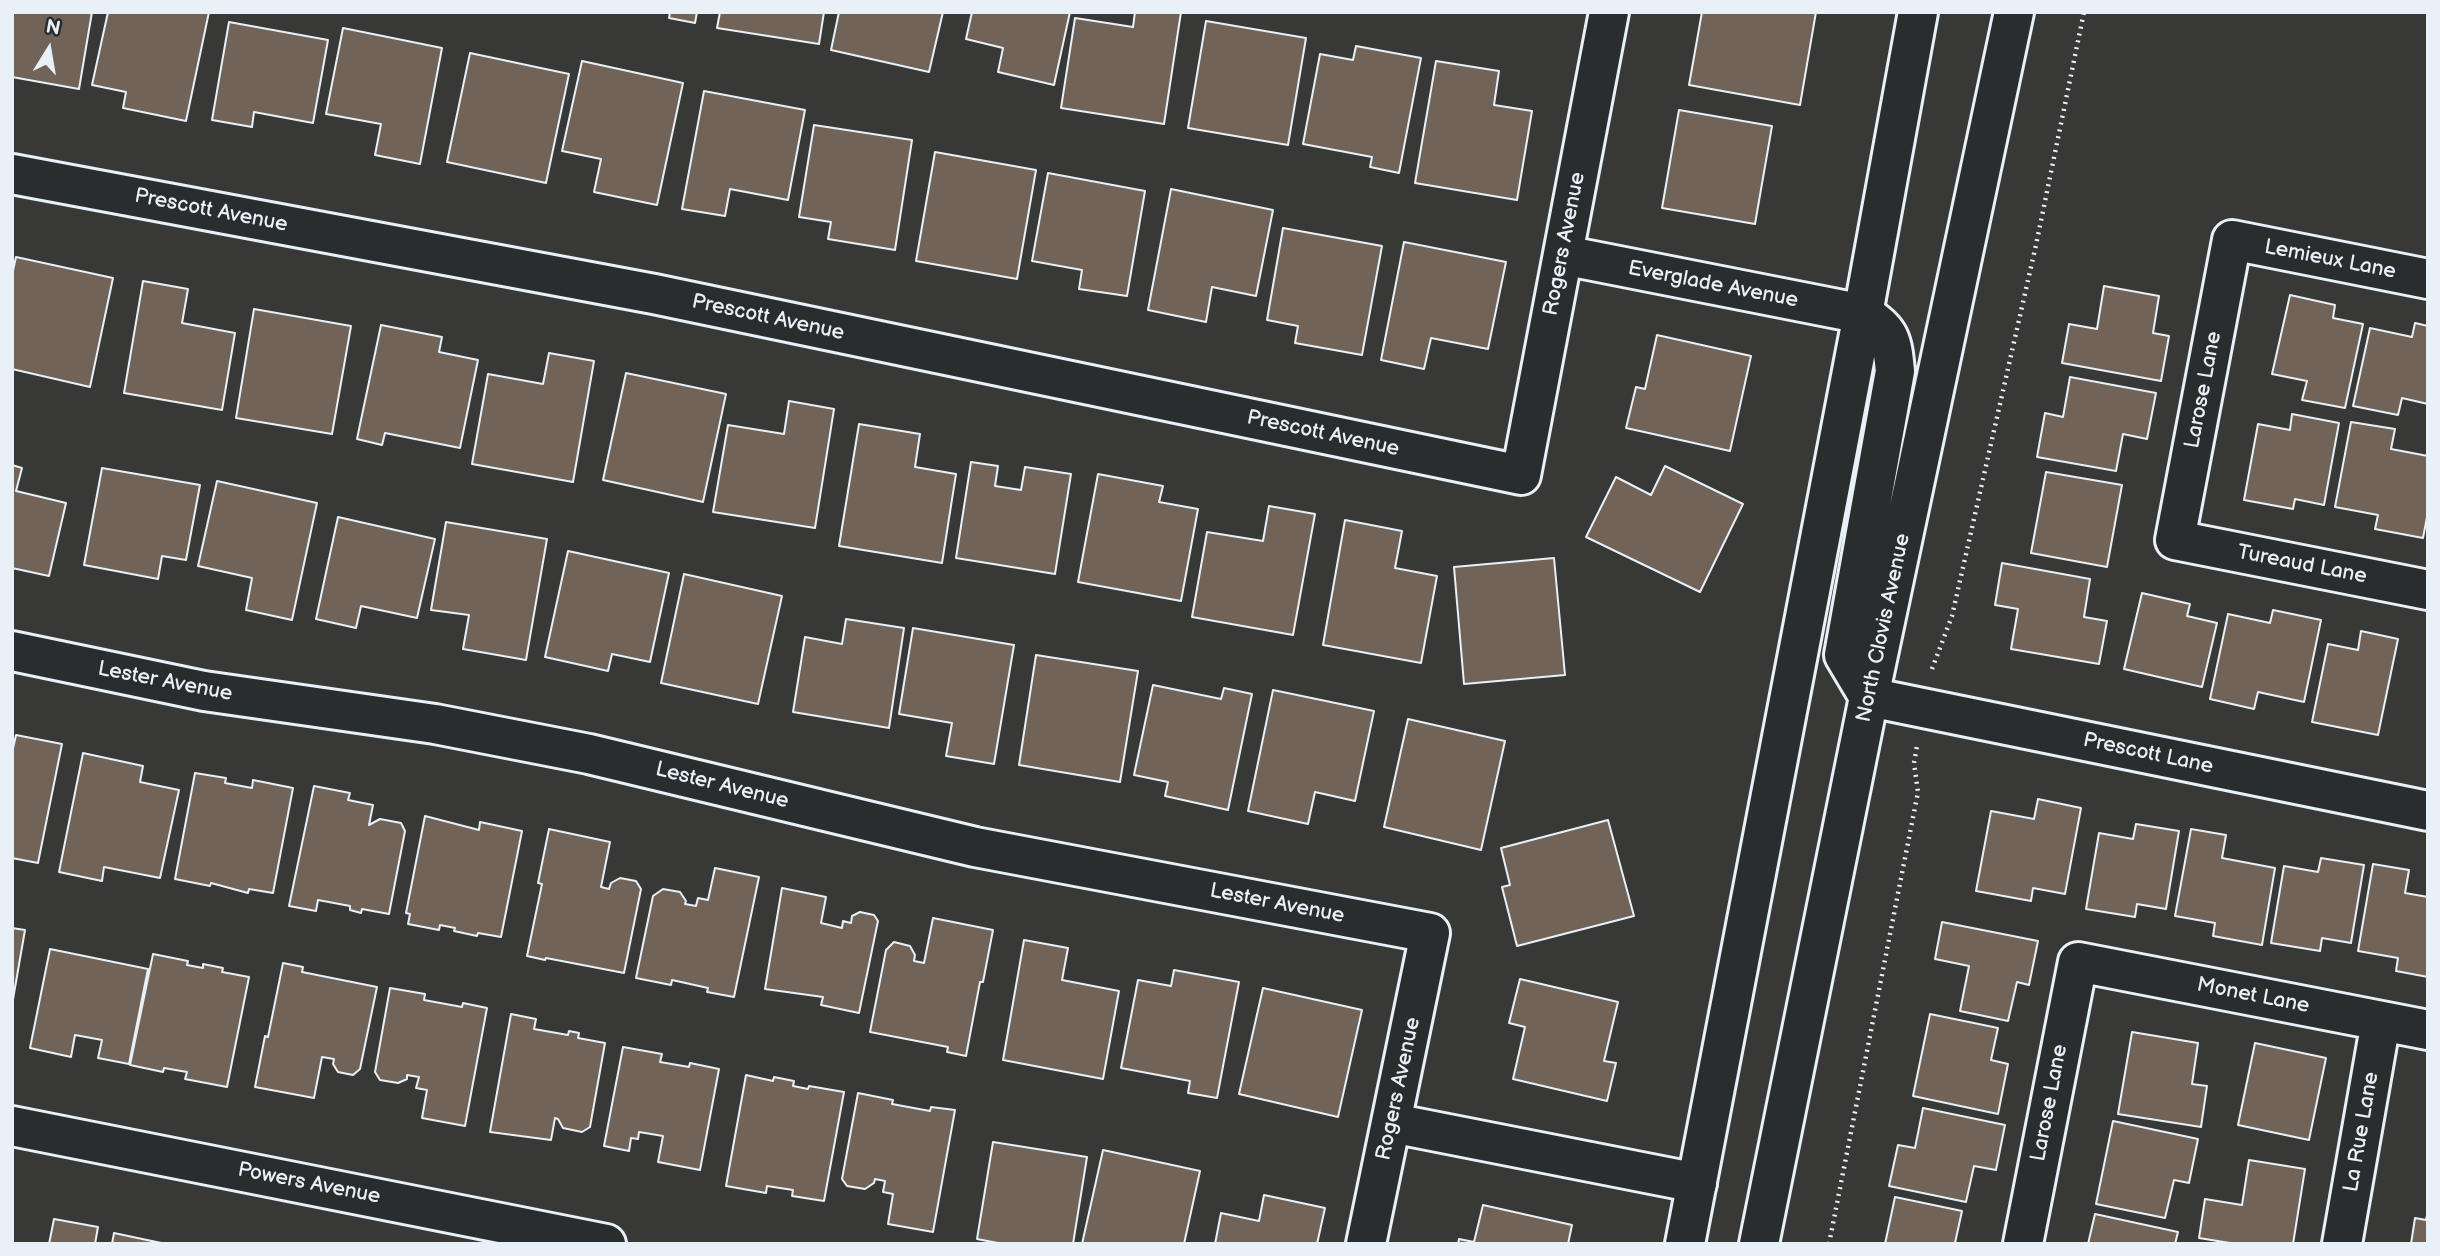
<!DOCTYPE html>
<html>
<head>
<meta charset="utf-8">
<style>
  body { margin:0 }
  #map { position:relative; width:2440px; height:1256px; overflow:hidden; background:#383836; font-family:"Balsamiq Sans",sans-serif }
  canvas { display:block }
  .frame { position:absolute; inset:0; border:14px solid #e8f1f8; pointer-events:none }
  .north { position:absolute; left:14px; top:14px; width:70px; height:70px; -webkit-text-stroke:5px #2a2d2e; paint-order:stroke; rotate:11deg; font-size:19px; font-weight:700; line-height:28px; text-align:center; color:#e8f1f8 }
  .north::after { content:''; display:block; margin:auto; width:24px; height:32px; background:#e8f1f8; clip-path:polygon(50% 0,100% 100%,50% 72%,0 100%) }
</style>
</head>
<body>
<div id="map">
<canvas width="2440" height="1256"></canvas>
<div class="frame"></div>
<div class="north">N</div>
</div>
<script>
const context = document.querySelector('canvas').getContext('2d');
context.lineJoin = 'round';
function paint(path, color) { context.fillStyle = color; context.fill(path, 'evenodd'); }
function stroke(path, color, width, dash) { context.strokeStyle = color; context.lineWidth = width; context.lineCap = dash ? 'butt' : 'round'; context.setLineDash(dash || []); context.stroke(path); }
function label(font, color, halo, rows, align = 'center') {
  context.font = font + ' "Balsamiq Sans",sans-serif'; context.lineWidth = 5; context.setLineDash([]); context.textBaseline = 'middle'; context.strokeStyle = halo; context.fillStyle = color; for (const [text, x, y, turn = 0] of rows) {
    context.save(); context.translate(x, y); context.rotate((+turn || 0) * Math.PI / 180); context.textAlign = isNaN(turn) ? turn : align; if (halo) context.strokeText(text, 0, 0); context.fillText(text, 0, 0); context.restore();
  }
}
const building = new Path2D(`
  M12,12H92L79,89L12,77Z
  M108,12H209L186,121L123,108L126,92L92,85Z
  M670,12H697L695,23L669,18Z
  M720,12H824L819,44L717,28Z
  M839,12H943L929,72L831,50Z
  M972,12H1070L1054,85L998,72L1003,48L966,39Z
  M1135,12H1181L1164,124L1061,108L1075,18L1133,27Z
  M1702,12H1816L1800,105L1689,85Z
  M1206,21L1306,38L1288,145L1188,128Z
  M229,22L328,40L313,123L254,112L252,127L212,120Z
  M343,28L442,48L420,164L375,155L381,124L326,114Z
  M1356,46L1421,58L1399,173L1370,167L1372,157L1303,144L1320,54L1353,60Z
  M470,53L569,74L546,183L447,162Z
  M582,61L683,83L657,205L594,192L601,159L562,151Z
  M1436,61L1499,71L1494,105L1532,111L1517,200L1415,183Z
  M704,91L805,110L788,200L730,189L725,216L682,209Z
  M1679,110L1772,126L1755,224L1662,208Z
  M814,125L912,140L895,250L828,239L831,222L799,217Z
  M935,152L1036,170L1017,279L916,261Z
  M1048,173L1145,191L1127,296L1079,289L1082,270L1032,261Z
  M1171,189L1273,210L1256,296L1212,287L1206,322L1148,310Z
  M1283,228L1382,246L1362,355L1295,343L1298,326L1267,320Z
  M1404,242L1506,262L1488,349L1431,338L1424,369L1381,360Z
  M16,257L113,278L90,387L12,369V275Z
  M143,281L188,289L182,323L235,333L222,410L124,393Z
  M2104,286L2159,296L2153,333L2169,336L2161,381L2062,363L2069,324L2097,329Z
  M2290,295L2335,305L2333,318L2363,324L2345,408L2302,400L2307,381L2272,374Z
  M254,309L351,326L332,434L236,418Z
  M2415,323L2428,326V404L2402,398L2398,415L2353,406L2370,328L2412,337Z
  M381,325L442,337L439,352L478,360L460,448L385,433L382,445L357,439Z
  M1657,335L1751,356L1730,451L1626,428L1636,387L1645,389Z
  M549,353L594,361L573,482L472,464L488,374L543,384Z
  M626,373L726,394L703,502L603,480Z
  M2070,377L2156,393L2147,439L2123,434L2116,471L2037,457L2045,413L2063,417Z
  M789,401L834,409L815,528L713,512L728,425L784,434Z
  M2292,414L2339,423L2324,505L2295,499L2293,509L2244,500L2258,424L2290,430Z
  M2351,422L2395,429L2391,449L2428,456V512L2423,538L2375,529L2378,515L2335,507Z
  M859,424L920,434L915,467L956,474L942,563L839,546Z
  M971,462L998,466L995,486L1021,490L1025,467L1071,474L1055,574L956,558Z
  M12,465L22,468L16,491L66,503L49,576L12,568Z
  M1665,466L1743,504L1700,592L1586,537L1616,477L1651,495Z
  M102,468L200,485L186,560L162,556L158,579L84,565Z
  M2046,472L2122,485L2107,567L2031,553Z
  M1098,474L1163,486L1159,502L1198,509L1181,601L1078,582Z
  M217,481L317,503L292,620L246,610L252,578L198,566Z
  M1269,506L1315,514L1293,635L1192,617L1207,532L1263,541Z
  M338,517L435,539L417,618L361,606L356,628L316,619Z
  M1345,520L1402,531L1395,568L1437,576L1421,663L1323,645Z
  M446,522L547,539L526,660L463,649L469,615L431,610Z
  M568,551L669,573L650,662L612,654L608,671L545,657Z
  M1554,558L1565,675L1464,684L1454,567Z
  M2002,563L2090,579L2084,617L2107,621L2099,664L2011,649L2018,609L1995,605Z
  M684,574L782,596L758,704L661,683Z
  M2142,593L2190,604L2187,616L2217,623L2202,687L2124,669Z
  M2273,610L2321,620L2304,702L2258,692L2254,709L2210,699L2228,614L2270,623Z
  M846,619L904,628L889,728L793,712L805,637L842,644Z
  M913,628L1014,645L994,764L946,756L952,723L899,714Z
  M2361,631L2398,639L2378,735L2312,722L2328,644L2358,650Z
  M1036,655L1138,671L1120,782L1019,765Z
  M1153,685L1221,699L1224,688L1252,694L1228,810L1165,796L1168,782L1134,775Z
  M1273,690L1374,711L1355,801L1315,792L1308,824L1248,811Z
  M1408,719L1505,741L1481,850L1384,827Z
  M16,735L62,744L38,863L12,858V753Z
  M83,753L143,766L140,782L179,790L160,878L104,867L102,881L59,872Z
  M195,773L226,778L225,783L252,788L253,780L293,788L273,893L249,889L248,893L211,883L210,886L175,879Z
  M314,786L350,793L348,800L373,805L369,825L380,819L401,823L405,831L389,914L362,909L361,913L350,910V906L318,900L316,911L289,906Z
  M2038,799L2081,808L2065,894L2033,888L2031,901L1976,891L1991,811L2034,819Z
  M425,816L479,830L480,822L522,831L501,937L478,933L477,936L454,931L455,928L440,925L439,930L408,924L410,914L406,913Z
  M1608,820L1634,916L1517,946L1502,887L1510,885L1501,848Z
  M2136,824L2179,831L2166,909L2137,904L2135,917L2086,909L2099,833L2133,839Z
  M549,829L610,842L601,887L609,889L611,883L620,878L636,881L641,889L624,973L546,958L545,960L527,956L542,884L538,883Z
  M2191,829L2226,835L2222,858L2275,868L2262,945L2213,936L2215,923L2175,916Z
  M2321,858L2364,865L2351,943L2322,938L2320,951L2271,943L2284,866L2318,872Z
  M2373,864L2409,870L2405,893L2428,897V977L2396,971L2398,958L2358,951Z
  M715,868L759,877L734,997L707,992L708,988L672,980L671,985L636,978L653,896L663,889L680,892L686,901L685,904L696,906L698,898L708,900Z
  M782,888L826,897L821,923L842,928L843,921L851,923L852,916L860,912L874,915L878,921L859,1013L821,1005L823,997L765,989Z
  M933,918L993,930L983,982H980L966,1056L947,1052L948,1047L870,1032L886,950L894,942L910,946L915,955L914,961L924,963Z
  M1942,922L2038,941L2029,985L2017,982L2008,1021L1960,1011L1969,966L1935,959Z
  M12,928L25,930L12,1005Z
  M1024,940L1068,948L1062,980L1119,991L1103,1079L1003,1060Z
  M50,949L148,969L129,1064L98,1058L102,1040L75,1035L71,1057L30,1048Z
  M153,954L188,961L187,965L203,968V964L223,968L222,972L249,977L227,1087L185,1079L187,1072L164,1068L163,1072L130,1065Z
  M283,963L303,967L302,972L377,987L360,1069L353,1075L338,1072L333,1064L334,1059L322,1057L314,1098L255,1087L265,1036L268,1037Z
  M1174,970L1239,982L1217,1098L1188,1093L1190,1081L1121,1068L1138,980L1171,986Z
  M1520,979L1618,1002L1604,1061L1616,1063L1607,1101L1513,1079L1525,1027L1509,1023Z
  M390,988L425,994L424,1000L462,1007L463,1003L487,1008L465,1126L422,1118L427,1090L416,1088L419,1077L407,1075V1079L398,1083L380,1080L375,1072Z
  M1263,988L1362,1010L1338,1117L1239,1094Z
  M511,1014L536,1019L534,1029L568,1035L569,1031L579,1033L578,1038L605,1043L590,1127L582,1132L563,1128L558,1119L555,1118L551,1140L490,1132Z
  M1930,1014L1998,1028L1991,1060L2008,1064L1998,1114L1913,1096Z
  M2132,1032L2198,1043L2192,1084L2207,1086L2201,1127L2118,1114Z
  M2255,1043L2326,1058L2309,1140L2238,1125Z
  M623,1047L662,1054L660,1062L689,1067L690,1063L719,1069L700,1170L658,1162L663,1136L639,1132L638,1139L631,1138L629,1151L604,1146Z
  M746,1075L773,1081L774,1077L794,1081L793,1086L808,1089L809,1086L844,1092L824,1201L792,1196L793,1190L767,1186L766,1193L726,1186Z
  M858,1093L893,1100L892,1104L930,1111L931,1107L955,1110L933,1232L888,1224L893,1194L883,1192L885,1181L875,1179L874,1183L865,1189L847,1186L842,1179Z
  M1923,1108L2005,1125L1996,1170L1974,1166L1966,1202L1889,1186L1898,1145L1915,1148Z
  M2113,1121L2198,1139L2189,1183L2174,1180L2165,1218L2096,1204Z
  M993,1142L1087,1157L1073,1244H1003L977,1239Z
  M1103,1150L1200,1171L1184,1244H1082Z
  M2249,1160L2305,1169L2293,1244H2236L2199,1238L2205,1199L2242,1205Z
  M1264,1195L1325,1208L1317,1244H1215L1221,1213L1259,1221Z
  M1895,1197L1962,1211L1955,1243L1960,1244H1885Z
  M1483,1205L1572,1225L1568,1244H1458L1459,1239L1474,1242Z
  M2428,1211V1244H2411L2415,1218L2426,1220Z
  M2095,1214L2178,1232L2175,1244H2088Z
  M54,1219L98,1227L95,1244H49Z
  M114,1233L166,1244H112Z`);
const path = new Path2D(`
  M1932,669L1952,616L2036,245L2084,12
  M1829,1244L1918,792L1914,763L1917,746`);
const minor = new Path2D(`
  M12,174L654,294L1521,475L1609,12
  M1563,255L1863,314
  M2428,279L2232,240L2175,540L2428,590
  M12,651L204,691L435,724L589,754L975,847L1430,933L1366,1244
  M1869,697L2428,811
  M1392,1123L1697,1183
  M12,1126L606,1244
  M2023,1244L2078,962L2428,1030
  M2342,1244L2381,1021`);
const secondary = new Path2D(`
  M1863,314C1891,330 1892,341 1895,371L1844,655L1869,697
  M1685,1244L1863,314L1918,12
  M1759,1244L1869,697L2014,12`);
const streetNames = [
  ["Prescott Avenue",211,211,11],
  ["Rogers Avenue",1565,244,-79],
  ["Lemieux Lane",2330,260,11],
  ["Everglade Avenue",1713,285,11],
  ["Prescott Avenue",768,318,12],
  ["Larose Lane",2204,390,-79],
  ["Prescott Avenue",1323,434,12],
  ["Tureaud Lane",2302,565,11],
  ["North Clovis Avenue",1884,628,-78],
  ["Lester Avenue",165,682,11],
  ["Prescott Lane",2148,754,12],
  ["Lester Avenue",722,786,14],
  ["Lester Avenue",1277,904,11],
  ["Monet Lane",2253,996,11],
  ["Rogers Avenue",1399,1089,-78],
  ["Larose Lane",2050,1103,-79],
  ["La Rue Lane",2362,1132,-80],
  ["Powers Avenue",309,1184,11]
];
paint(building, '#716357');
stroke(building, '#e8f1f8', 2);
stroke(minor, '#e8f1f8', 44);
stroke(secondary, '#e8f1f8', 44);
stroke(path, '#e8f1f8', 4.5, [2, 5]);
stroke(minor, '#2a2d2e', 38);
stroke(secondary, '#2a2d2e', 38);
label('21px', '#e8f1f8', '#2a2d2e', streetNames);
</script>
</body>
</html>
